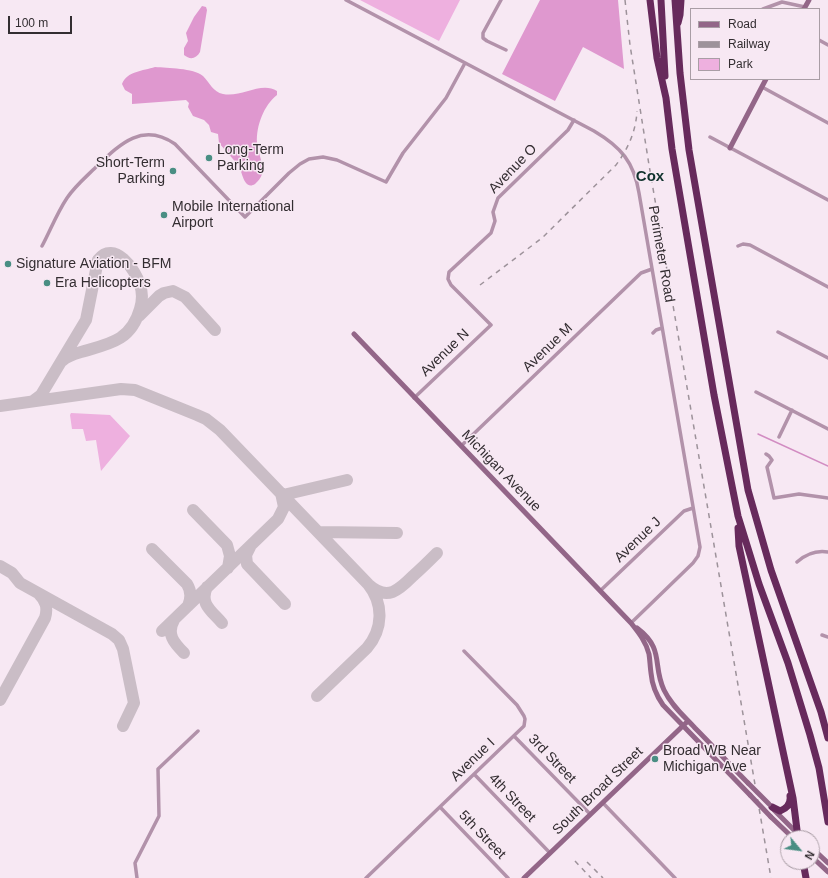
<!DOCTYPE html>
<html>
<head>
<meta charset="utf-8">
<style>
  body { margin:0 }
  #map { position:relative; width:828px; height:878px; overflow:hidden; background:#f7e8f3; font-family:Arial,sans-serif }
  canvas { display:block }
  .legend { position:absolute; left:690px; top:8px; width:130px; height:72px; box-sizing:border-box; background:#f7e8f3; border:1px solid #a99da5; margin:0; padding:5px 7px; list-style:none; font-size:12px; color:#332d31 }
  .legend li { display:flex; align-items:center; gap:8px; height:20px }
  .legend b { width:20px; border:1px solid #a99da5 }
  .north { position:absolute; left:780px; top:830px; width:40px; height:40px; box-sizing:border-box; background:#f7e8f3; border:1px solid #a99da5; border-radius:50%; rotate:119deg; font-size:11px; font-weight:700; line-height:16px; text-align:center; color:#332d31 }
  .north::after { content:''; display:block; margin:auto; width:14px; height:18px; background:#498e83; clip-path:polygon(50% 0,100% 100%,50% 72%,0 100%) }
  .scale { position:absolute; left:8px; top:16px; width:64px; height:18px; box-sizing:border-box; border:2px solid #332d31; border-top:0; padding-left:5px; font-size:12px; line-height:14px; white-space:nowrap; color:#332d31; -webkit-text-stroke:3px #f7e8f3; paint-order:stroke }
</style>
</head>
<body>
<div id="map">
<canvas width="828" height="878"></canvas>
<ul class="legend">
<li><b style="height:5px;background:#936688"></b>Road</li>
<li><b style="height:5px;background:#9d929a"></b>Railway</li>
<li><b style="height:11px;background:#eeb0df"></b>Park</li>
</ul>
<div class="north">N</div>
<div class="scale">100 m</div>
</div>
<script>
const context = document.querySelector('canvas').getContext('2d');
context.lineJoin = 'round';
function paint(path, color) { context.fillStyle = color; context.fill(path, 'evenodd'); }
function stroke(path, color, width, dash) { context.strokeStyle = color; context.lineWidth = width; context.lineCap = dash ? 'butt' : 'round'; context.setLineDash(dash || []); context.stroke(path); }
function label(font, color, halo, rows, align = 'center') {
  context.font = font + ' Arial,sans-serif'; context.lineWidth = 3; context.setLineDash([]); context.textBaseline = 'middle'; context.strokeStyle = halo; context.fillStyle = color; for (const [text, x, y, turn = 0] of rows) {
    context.save(); context.translate(x, y); context.rotate((+turn || 0) * Math.PI / 180); context.textAlign = isNaN(turn) ? turn : align; if (halo) context.strokeText(text, 0, 0); context.fillText(text, 0, 0); context.restore();
  }
}
const green = new Path2D(`
  M360,0H460L439,41Z
  M71,413L110,415L130,436L101,471L96,440L86,441L83,429H72L70,415Z`);
const forest = new Path2D(`
  M540,0H618L624,69L583,47L555,101L502,74Z
  M202,6L206,7L207,10L200,52C196,59 190,60 184,55V48L188,41L186,33L194,17Z
  M155,67C168,68 193,68 203,76C210,83 213,92 223,94C241,98 261,81 277,91V95C264,105 256,126 257,143C258,152 264,165 262,174C261,178 258,181 255,184C244,191 242,171 239,166L219,143L218,134L211,132L209,125L204,120L193,116L188,107L189,103L186,100L132,104V94L125,90L122,84C127,71 143,71 155,67Z`);
const stream = new Path2D(`
  M758,434L828,466`);
const taxiway = new Path2D(`
  M139,316L159,296L164,293L173,291L185,297L215,330
  M33,401L41,395L86,320L98,260C114,239 136,270 140,285C143,293 142,302 140,309C131,341 109,344 81,352C74,354 67,356 62,361
  M0,406L121,389L135,390L197,415L206,419L220,430L368,584C384,604 383,629 367,648L317,696
  M283,495L347,480
  M193,510L227,545L230,556L228,568
  M319,532L397,533
  M250,547L246,555L247,564L285,604
  M152,549L187,584C192,592 191,599 188,606
  M0,566L12,573L20,583L112,634L119,640L123,649L134,703L123,726
  M369,585C388,602 400,589 414,575C422,568 430,560 437,553
  M207,587C199,604 212,611 222,623
  M174,620C166,634 174,643 184,653
  M162,631L278,519L284,507L281,493
  M0,700L45,618C48,608 46,601 39,594`);
const street = new Path2D(`
  M346,0L594,131C621,147 634,162 639,193L700,547L698,556L693,563L631,623
  M501,0L483,33V38L487,41L506,50
  M763,9L782,2L805,7
  M819,40L828,45
  M762,87L828,123
  M710,137L828,200
  M42,246C50,231 57,213 67,198C75,186 86,177 96,167C119,145 142,121 175,144L245,217L289,173L300,164L309,159L323,157L337,160L386,182L403,153L446,98L465,63
  M738,246L743,244L750,245L828,287
  M778,332L828,358
  M653,333L656,330L662,328
  M756,392L828,429
  M414,398L491,325L451,285L448,279L449,272L491,233L495,221L493,212L498,198L568,130L574,120
  M779,437L792,410
  M461,446L641,273L652,269
  M766,454L769,456L772,460L767,467L774,498L799,494L828,498
  M797,562C806,554 816,550 828,552
  M600,591L684,511L693,508
  M822,635L828,637
  M514,736L590,814
  M474,774L550,853
  M603,803L675,878
  M440,807L508,878
  M137,878L135,863L159,816L158,769L198,731
  M366,878L524,726L525,719L524,716L517,705L464,651`);
const secondary = new Path2D(`
  M804,9L809,0
  M730,148L766,79
  M354,334L631,623C639,633 646,642 649,654C650,660 650,666 651,673C652,685 656,695 663,705L750,795
  M637,628C665,649 652,665 664,690C671,705 684,716 695,728C713,746 730,765 748,783
  M774,810L802,838
  M771,817L793,838
  M812,848L828,863
  M812,857L828,872
  M524,878L688,721`);
const highway = new Path2D(`
  M650,0L657,58L666,98L672,149L714,395L738,516L759,584L788,663L810,735L819,768L828,822
  M661,0L665,76
  M675,0L680,73L689,150L748,490L771,570L821,712L828,738
  M678,23L680,15L681,0
  M738,528L739,546L793,798L798,838
  M772,807L780,811C788,808 791,803 790,796
  M803,862L806,878`);
const rail = new Path2D(`
  M625,0L630,45L649,165L771,878
  M480,285L542,238L616,165C628,149 636,131 637,111
  M575,861L591,878
  M587,862L603,878`);
const secondaryBridge = new Path2D(`
  M748,783L769,804
  M750,795L771,817`);
const markers = [
  [209,158,4,"#498e83"],
  [173,171,4,"#498e83"],
  [164,215,4,"#498e83"],
  [8,264,4,"#498e83"],
  [47,283,4,"#498e83"],
  [655,759,4,"#498e83"]
];
const poiNames = [
  ["Long-Term",217,150],
  ["Parking",217,166],
  ["Short-Term",165,163,"right"],
  ["Parking",165,179,"right"],
  ["Mobile International",172,207],
  ["Airport",172,223],
  ["Signature Aviation - BFM",16,264],
  ["Era Helicopters",55,283],
  ["Broad WB Near",663,751],
  ["Michigan Ave",663,767]
];
const streetNames = [
  ["Avenue O",513,169,-46],
  ["Perimeter Road",661,254,80],
  ["Avenue M",548,348,-44],
  ["Avenue N",445,353,-44],
  ["Michigan Avenue",501,471,46],
  ["Avenue J",638,540,-44],
  ["3rd Street",552,759,46],
  ["Avenue I",473,760,-44],
  ["South Broad Street",598,791,-44],
  ["4th Street",512,798,46],
  ["5th Street",482,835,46]
];
const neighbourhoodNames = [
  ["Cox",650,177]
];
paint(green, '#eeb0df');
paint(forest, '#df98cf');
stroke(stream, '#d28cc2', 1.5);
stroke(taxiway, '#cabdc6', 12);
stroke(street, '#b292aa', 3.5);
stroke(secondary, '#936688', 5);
stroke(highway, '#672a5c', 7);
stroke(rail, '#9d929a', 1.5, [5, 5]);
stroke(secondaryBridge, '#936688', 5);
for (const [x, y, r, color] of markers) { const dot = new Path2D(); dot.arc(x, y, r, 0, 2 * Math.PI); context.fillStyle = color; context.fill(dot); stroke(dot, '#f7e8f3', 1.5); }
label('14px', '#332d31', '#f7e8f3', poiNames, 'left');
label('14px', '#332d31', '#f7e8f3', streetNames);
label('bold 15px', '#10322d', '#f7e8f3', neighbourhoodNames);
</script>
</body>
</html>
